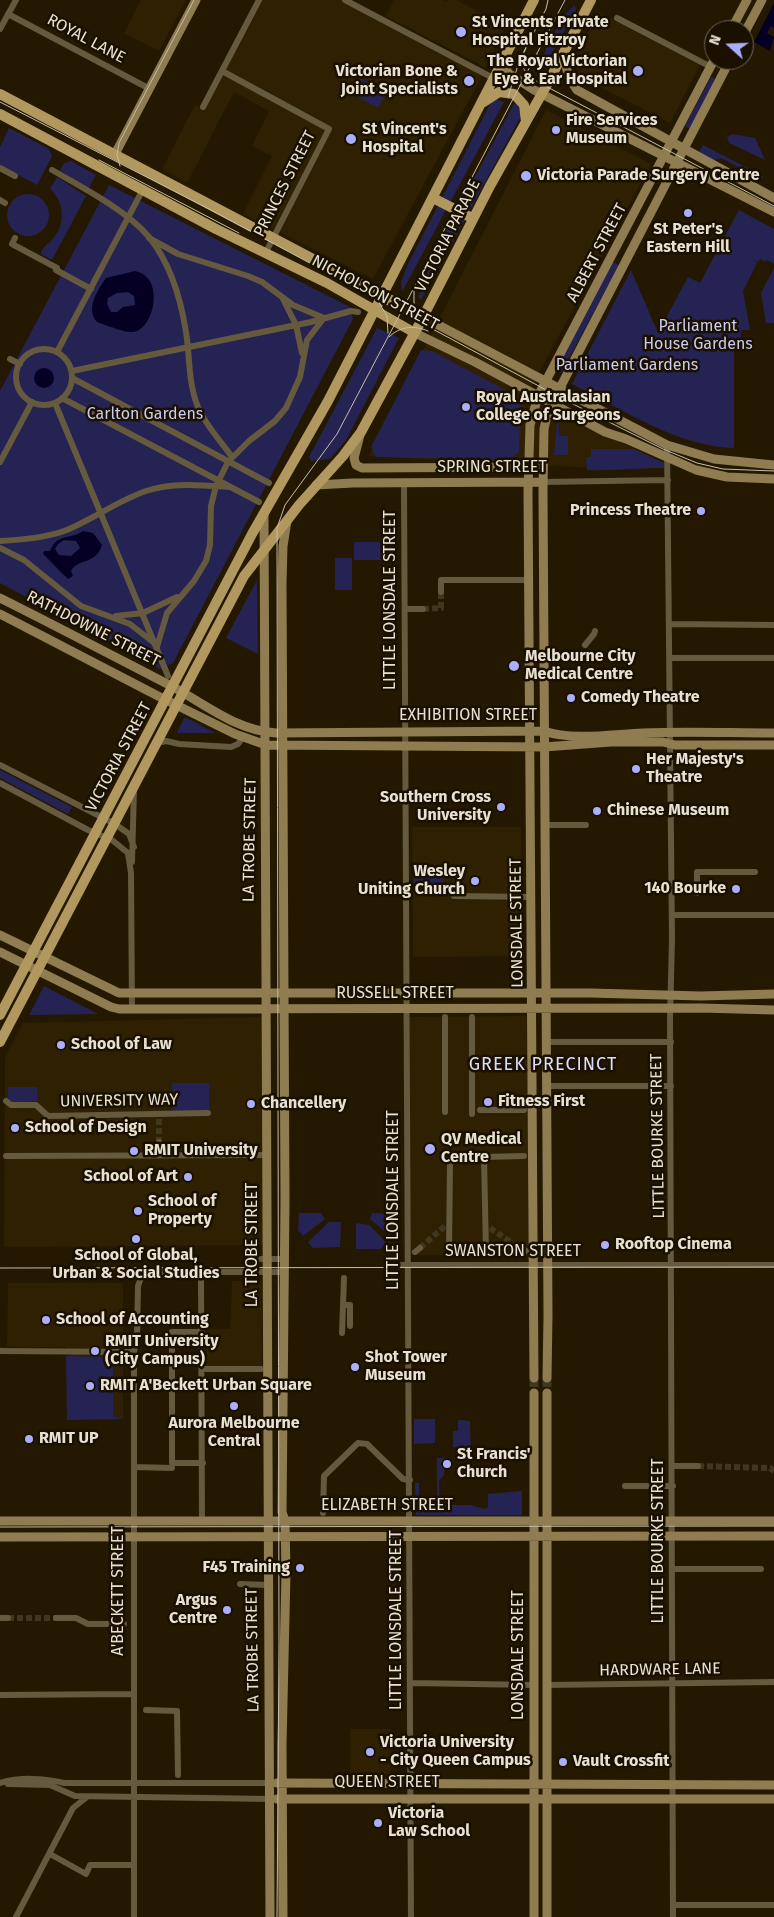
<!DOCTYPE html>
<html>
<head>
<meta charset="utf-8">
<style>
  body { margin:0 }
  #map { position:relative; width:774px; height:1917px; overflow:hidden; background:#241900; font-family:"Fira Sans",sans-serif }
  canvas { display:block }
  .north { position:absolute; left:704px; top:20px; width:50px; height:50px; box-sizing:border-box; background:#1a1000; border:1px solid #6c6454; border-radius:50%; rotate:290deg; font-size:14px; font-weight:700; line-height:20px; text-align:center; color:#e8e1d1 }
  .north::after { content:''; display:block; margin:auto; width:18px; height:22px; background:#abaffb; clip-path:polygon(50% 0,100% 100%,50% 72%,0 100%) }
</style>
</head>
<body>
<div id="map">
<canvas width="774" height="1917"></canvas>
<div class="north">N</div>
</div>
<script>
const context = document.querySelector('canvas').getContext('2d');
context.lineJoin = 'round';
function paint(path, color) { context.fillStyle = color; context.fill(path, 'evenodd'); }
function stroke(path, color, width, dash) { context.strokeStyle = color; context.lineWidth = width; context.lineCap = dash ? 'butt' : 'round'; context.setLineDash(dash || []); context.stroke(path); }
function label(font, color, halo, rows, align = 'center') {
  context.font = font + ' "Fira Sans",sans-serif'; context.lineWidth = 5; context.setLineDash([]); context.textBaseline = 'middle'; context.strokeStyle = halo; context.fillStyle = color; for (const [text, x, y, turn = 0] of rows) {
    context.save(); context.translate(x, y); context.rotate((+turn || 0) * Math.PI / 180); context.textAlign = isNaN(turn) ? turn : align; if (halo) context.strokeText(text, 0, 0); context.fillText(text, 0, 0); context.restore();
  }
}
const built = new Path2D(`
  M141,0H186L159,51L124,33Z
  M260,0H342L483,74L373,279L243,214L272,156L252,146L269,111L234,92L187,183L162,169L195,105L202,109Z
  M394,0H442L446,2L448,0H456L506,26L485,67L386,16Z
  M599,12L700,65L670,123L579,76L575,58Z
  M546,110L651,164L526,397L664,463V468H591L369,456Z
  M412,827H521L522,956L413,957Z
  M528,1016V1256L410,1255V1017Z
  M262,1017L265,1245L4,1247L5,1057L23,1023Z
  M232,1281H261L262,1367L206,1366V1329H230Z
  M8,1283H121L123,1285V1419L67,1420L66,1347H7Z
  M350,1729H391V1774L350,1775Z`);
const green = new Path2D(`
  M575,5L576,10L546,64C541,55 547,47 551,39L556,41L558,37L553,35L564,15Z
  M711,77L717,80L691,130L685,126Z
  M360,78L387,92L378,108L352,94Z
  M496,99L504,102L402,292L401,282L408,264L490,104Z
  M516,100L521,116L421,300L418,297L421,291L419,289L437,253L435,252Z
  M9,128L49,149L52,156L37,185L0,165V147Z
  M732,134L755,138L765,160L729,143L727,137Z
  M703,145L763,176L761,179L721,158L714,160L699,152Z
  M71,161L96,175L89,188L60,171L64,163Z
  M57,177L86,196L52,260L42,255L41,252C44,245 50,243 54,237C66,223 64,201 50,189Z
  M109,185L350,307L353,319L173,663L160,669L0,583V391Z
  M7 215a21 21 0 1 1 42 0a21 21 0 1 1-42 0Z
  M739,210L774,229V266V264L767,260L766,262L760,259L758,262L752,259L757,263L743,291L750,330H741V339H734V448C679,447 621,409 572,384L631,270L658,333L688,277L700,283Z
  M613,262L619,265L561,373L555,370Z
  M774,268V323H766L761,293Z
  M377,328L399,338L346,440L330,459L311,461L309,457Z
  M421,350L432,351L519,397L521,405L519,452L512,458L504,460L376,457L371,447Z
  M559,422V436H568V455H554L557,424Z
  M591,449H634L664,463V468C637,468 614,471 587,470L586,457H591Z
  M354,542H389V560H354Z
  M335,558H352V590H335Z
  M257,580L258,654L226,638Z
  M184,718H187L215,733H177Z
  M0,770L72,807L68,814L0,778Z
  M414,866H443V895H426V883L414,884Z
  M44,986L98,1014L29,1015Z
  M172,1083H209V1115H173Z
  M8,1087H37L38,1101L8,1103Z
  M299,1213H321L325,1219L303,1236L298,1230Z
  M372,1213L396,1214L397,1229L390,1236L370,1219Z
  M329,1222H341L340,1247L313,1248L308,1242Z
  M356,1223L369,1225L385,1241V1245L380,1249H356Z
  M66,1356L113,1357V1416L123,1419L67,1420Z
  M414,1419H435V1443L414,1444Z
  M458,1420L470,1421L471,1460L458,1461V1447H453V1431H458Z
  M437,1458H444V1475L439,1481L440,1505H471L485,1509L488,1507V1494L522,1491V1515H416L415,1483H419V1503H437Z`);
const water = new Path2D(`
  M774,3V28L771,26L767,33L774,37L770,51L754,42Z
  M135,271C166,277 154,330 133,332C126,333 105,325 97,322C85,308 98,290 106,278ZM128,292L134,296L135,305L123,307L117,312H111L107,304L108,298L117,293Z
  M34 378a10 10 0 1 1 20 0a10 10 0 1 1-20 0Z
  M83,531L93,533L102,545C96,565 78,558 71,571L73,576L68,579C59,571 52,562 43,554L44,551H50C57,533 70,540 83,531ZM64,540L76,541L80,548L71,556L59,555L55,549L58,544Z`);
const streetTunnel = new Path2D(`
  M423,609L441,608V592
  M159,1119V1142
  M490,1228L518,1247
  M420,1248L445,1226
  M698,1466L770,1468L774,1471
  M8,1618H56`);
const secondaryTunnel = new Path2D(`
  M534,1378V1393
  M547,1378V1393`);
const street = new Path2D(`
  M345,0L493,78
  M8,14L150,89
  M617,18L711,67
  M0,29L16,0
  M222,71L329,129L266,252
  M203,107L259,0
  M0,168L15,176
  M52,170C83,188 126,210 149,237C170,263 181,300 186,332C190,357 188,383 198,407C205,425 221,441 232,457
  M0,200L5,203
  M15,238L12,244L57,268
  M149,238L178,254L248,276L262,282L293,305L324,318L307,340L300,377L286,408L275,421L249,441L228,462L216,486L211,506L210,545L206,561L194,581L167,613L157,647
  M56,270L91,289
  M283,299L296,325L302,353
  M16 377a28 28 0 1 1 56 0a28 28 0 1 1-56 0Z
  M57,352L140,195
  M10,359L20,364
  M72,371L311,322L351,311L358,312
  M72,378L269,483
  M62,398L259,502
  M55,403L168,676
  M667,445L672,939L670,1017L673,1917
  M0,462L32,402
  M543,482L668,480
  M404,483L411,1917
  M0,541C21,540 44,538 64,531C92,520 117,501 146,491C172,482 202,485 229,487
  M0,548L24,560L81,606L130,624L153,642
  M441,592V580H529
  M405,609H423
  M116,616L143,613L177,597
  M670,624L774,625
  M585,645L594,634L595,631
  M670,658H774
  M157,743L166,741L179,744L231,747L238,744L243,737
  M0,765L115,824L129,834L134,847
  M0,783L88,830L112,840L128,853L131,873L132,1009
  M545,825H586
  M132,862L134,789
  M697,893V872H755
  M454,896L532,897
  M672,915H774
  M445,1017V1112
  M546,1042H671
  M546,1086H671
  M6,1101L11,1105H36L48,1116L208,1113
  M480,1110H524
  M472,1114V1017
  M159,1142V1155
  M6,1156L268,1155
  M518,1247L526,1251
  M415,1252L420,1248
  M449,1252L450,1161
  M486,1252L484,1157L524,1156
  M260,1259H284
  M402,1265H774
  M343,1305H350V1326
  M202,1332H172V1463H203
  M342,1333L344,1278
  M0,1351L134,1352
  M206,1369H261
  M673,1466H698
  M134,1467L172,1468
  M625,1486H673
  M323,1513L324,1476L358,1443L367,1444L403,1479L410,1480
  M202,1522L201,1278L207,1271
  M673,1569H761
  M240,1584L267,1585
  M0,1618H8
  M56,1618H76L88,1624H124
  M411,1683L534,1685
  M547,1685L774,1682
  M0,1695L133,1694
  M146,1710L177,1711L178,1775
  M0,1783C18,1777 45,1778 64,1783H270
  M8,1784L50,1785L75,1796L269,1799
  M50,1854L86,1874L90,1865H134
  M673,1905H774
  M16,1917L73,1808L87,1797
  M134,1917V1352L137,1337L138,1286L141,1278L151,1272H284`);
const secondary = new Path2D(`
  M731,30L747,0
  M744,34L762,0
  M564,53L568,76L577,90L774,198
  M503,59L508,73L534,90L774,212
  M115,154L196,0
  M423,317L667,445L714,459L774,465
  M415,333L475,362L605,432L626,439L696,470L727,477L774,479
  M360,435L354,458L356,465L362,468L543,467
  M316,485L353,483L543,482
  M264,513L270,1917
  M0,598C58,627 115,657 173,687C205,704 237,731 276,733L544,731C572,741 614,734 643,733C687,731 731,733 774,733
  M0,614L158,696L235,734L266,745L544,747L611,742H663L675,745H774
  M0,935L119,993H590L701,996L774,994
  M0,952L111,1007L119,1009L701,1008L774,1010
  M534,1378L528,492L530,425L538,396L714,60
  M547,1378L548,1316L543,491L544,429L548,411L730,60
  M534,1393V1917
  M547,1393V1917
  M0,1521H774
  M0,1537L774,1536
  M277,1783L774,1785
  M277,1799H774
  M283,1917L282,1745L286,1573L285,1521L282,1512L285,1200L282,584L283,546L287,521`);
const primary = new Path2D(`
  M0,94L423,317
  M482,103L499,92L514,94L524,105L526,122
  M0,114L216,229L327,283L415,333
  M433,198L472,218
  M0,1015L252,534L328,401L534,0
  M0,1042L244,576L299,505L343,456L361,432L420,323L490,186L549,81L591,0`);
const tram = new Path2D(`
  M526,48C520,61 521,71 534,80L774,206
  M537,54C534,70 544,77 555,86
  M508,97L520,59L546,9L548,0
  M0,102L211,210L563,399L663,449L697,463L723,469L774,471
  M99,160L239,233
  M120,166L117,155L119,143L194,0
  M414,290V306L423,322
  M378,301L387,316L388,333
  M389,337C400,326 414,325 428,331
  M0,1268L774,1267
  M0,1527L774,1526
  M277,1917L279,1646L277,528L285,505L337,434L565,0`);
const markers = [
  [461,32,6,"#abaffb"],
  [638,71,6,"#abaffb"],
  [469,81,6,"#abaffb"],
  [556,130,5,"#abaffb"],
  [351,139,6,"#abaffb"],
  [526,176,6,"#abaffb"],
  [688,213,5,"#abaffb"],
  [466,407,5,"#abaffb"],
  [701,511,5,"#abaffb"],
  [514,666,6,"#abaffb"],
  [571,698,5,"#abaffb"],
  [636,769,5,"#abaffb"],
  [501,807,5,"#abaffb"],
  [597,811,5,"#abaffb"],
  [475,881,5,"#abaffb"],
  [736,889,5,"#abaffb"],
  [61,1045,5,"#abaffb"],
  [488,1102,5,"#abaffb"],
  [251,1104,5,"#abaffb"],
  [15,1128,5,"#abaffb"],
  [430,1149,6,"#abaffb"],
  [134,1151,5,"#abaffb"],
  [188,1177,5,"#abaffb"],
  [138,1211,5,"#abaffb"],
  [136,1239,5,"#abaffb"],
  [605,1245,5,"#abaffb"],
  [46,1320,5,"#abaffb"],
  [95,1351,5,"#abaffb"],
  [355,1367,5,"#abaffb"],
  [90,1386,5,"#abaffb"],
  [234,1406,5,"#abaffb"],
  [29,1439,5,"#abaffb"],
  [447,1464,5,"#abaffb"],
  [300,1568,5,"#abaffb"],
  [227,1610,5,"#abaffb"],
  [370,1752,5,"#abaffb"],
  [563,1762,5,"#abaffb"],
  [378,1823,5,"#abaffb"]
];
const poiNames = [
  ["St Vincents Private",472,23],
  ["Hospital Fitzroy",472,41],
  ["The Royal Victorian",627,62,"right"],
  ["Eye & Ear Hospital",627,80,"right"],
  ["Victorian Bone &",458,72,"right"],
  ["Joint Specialists",458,90,"right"],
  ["Fire Services",566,121],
  ["Museum",566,139],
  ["St Vincent's",362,130],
  ["Hospital",362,148],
  ["Victoria Parade Surgery Centre",537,176],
  ["St Peter's",688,230,"center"],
  ["Eastern Hill",688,248,"center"],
  ["Royal Australasian",476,398],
  ["College of Surgeons",476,416],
  ["Princess Theatre",691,511,"right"],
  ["Melbourne City",525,657],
  ["Medical Centre",525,675],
  ["Comedy Theatre",581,698],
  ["Her Majesty's",646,760],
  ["Theatre",646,778],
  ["Southern Cross",491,798,"right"],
  ["University",491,816,"right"],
  ["Chinese Museum",607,811],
  ["Wesley",465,872,"right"],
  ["Uniting Church",465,890,"right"],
  ["140 Bourke",726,889,"right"],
  ["School of Law",71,1045],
  ["Fitness First",498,1102],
  ["Chancellery",261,1104],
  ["School of Design",25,1128],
  ["QV Medical",441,1140],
  ["Centre",441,1158],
  ["RMIT University",144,1151],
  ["School of Art",178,1177,"right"],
  ["School of",148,1202],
  ["Property",148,1220],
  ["Rooftop Cinema",615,1245],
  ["School of Global,",136,1256,"center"],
  ["Urban & Social Studies",136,1274,"center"],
  ["School of Accounting",56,1320],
  ["RMIT University",105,1342],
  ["(City Campus)",105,1360],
  ["Shot Tower",365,1358],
  ["Museum",365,1376],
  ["RMIT A'Beckett Urban Square",100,1386],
  ["Aurora Melbourne",234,1424,"center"],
  ["Central",234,1442,"center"],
  ["RMIT UP",39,1439],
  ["St Francis'",457,1455],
  ["Church",457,1473],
  ["F45 Training",290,1568,"right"],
  ["Argus",217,1601,"right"],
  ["Centre",217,1619,"right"],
  ["Victoria University",380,1743],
  ["- City Queen Campus",380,1761],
  ["Vault Crossfit",573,1762],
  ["Victoria",388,1814],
  ["Law School",388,1832]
];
const streetNames = [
  ["ROYAL LANE",86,39,28],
  ["PRINCES STREET",285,184,-63],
  ["VICTORIA PARADE",448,236,-63],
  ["ALBERT STREET",597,253,-62],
  ["NICHOLSON STREET",375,293,28],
  ["SPRING STREET",492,468],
  ["LITTLE LONSDALE STREET",391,600,-90],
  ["RATHDOWNE STREET",93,629,27],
  ["EXHIBITION STREET",468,716],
  ["VICTORIA STREET",119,757,-62],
  ["LA TROBE STREET",250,840,-89],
  ["LONSDALE STREET",517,923,-91],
  ["RUSSELL STREET",395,994],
  ["UNIVERSITY WAY",119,1101,-1],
  ["LITTLE BOURKE STREET",658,1136,-91],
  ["LITTLE LONSDALE STREET",394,1200,-90],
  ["LA TROBE STREET",253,1245,-90],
  ["SWANSTON STREET",513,1252],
  ["ELIZABETH STREET",387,1506],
  ["LITTLE BOURKE STREET",659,1541,-90],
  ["A'BECKETT STREET",119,1591,-90],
  ["LITTLE LONSDALE STREET",397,1620,-90],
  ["LA TROBE STREET",253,1650,-91],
  ["LONSDALE STREET",519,1655,-90],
  ["HARDWARE LANE",660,1670,-1],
  ["QUEEN STREET",387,1783]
];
const parkNames = [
  ["Parliament",698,327],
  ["House Gardens",698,345],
  ["Parliament Gardens",627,366],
  ["Carlton Gardens",145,415]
];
const neighbourhoodNames = [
  ["GREEK PRECINCT",543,1065]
];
paint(built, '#2e2000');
paint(green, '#252353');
paint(water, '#050023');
stroke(streetTunnel, '#41371f', 6, [6, 3]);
stroke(secondaryTunnel, '#41371f', 9, [9, 4.5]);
stroke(street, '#65593e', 6);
stroke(secondary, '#8f7c51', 9);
stroke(primary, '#b1985e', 10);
stroke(tram, '#c5bdac', 1);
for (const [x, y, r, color] of markers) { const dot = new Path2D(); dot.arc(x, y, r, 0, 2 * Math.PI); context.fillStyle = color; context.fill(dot); stroke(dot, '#1a1000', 2); }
label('bold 16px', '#e8e1d1', '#1a1000', poiNames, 'left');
label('16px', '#e8e1d1', '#1a1000', streetNames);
label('16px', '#c9ccf0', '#1a1000', parkNames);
context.letterSpacing = '1px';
label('18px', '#dbdefb', '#1a1000', neighbourhoodNames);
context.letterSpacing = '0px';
</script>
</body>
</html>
